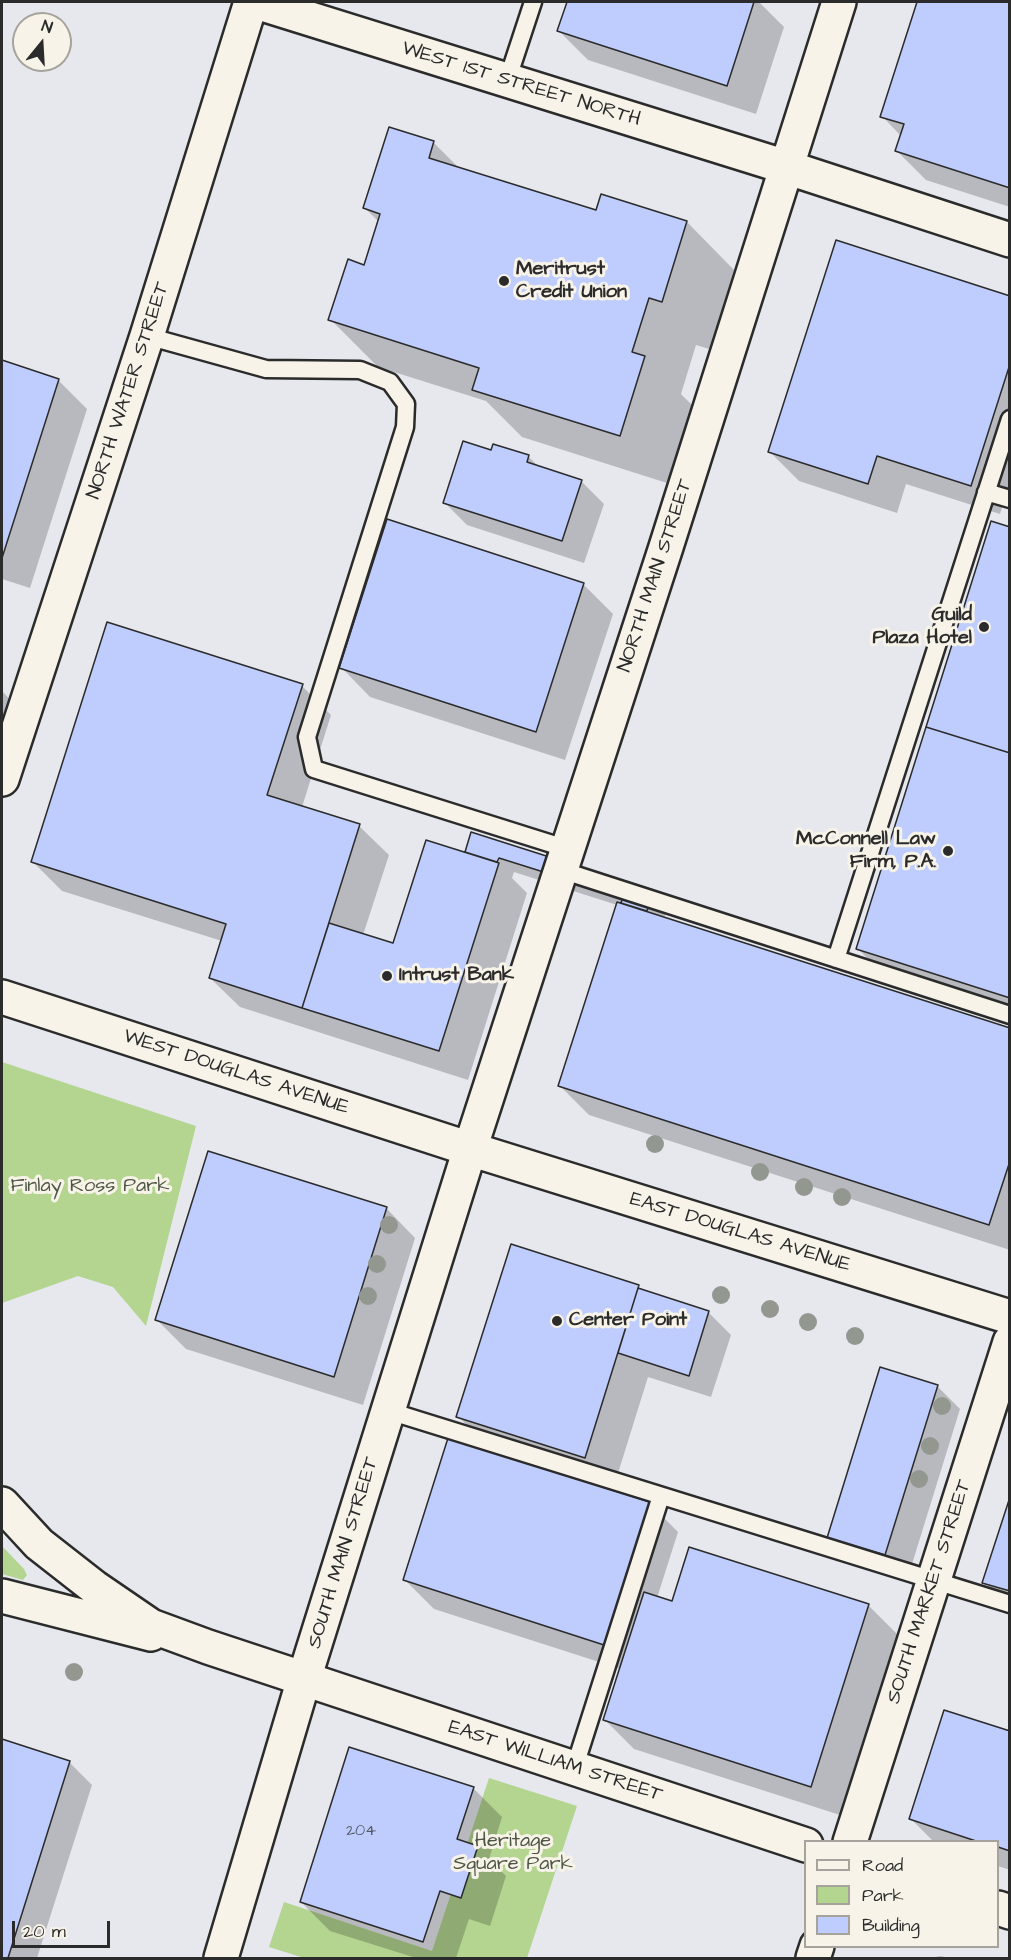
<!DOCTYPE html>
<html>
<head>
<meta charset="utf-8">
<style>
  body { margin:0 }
  #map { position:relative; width:1011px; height:1960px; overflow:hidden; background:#e6e8ee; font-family:"Architects Daughter",sans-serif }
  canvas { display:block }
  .frame { position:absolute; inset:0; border:3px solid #2b2b2b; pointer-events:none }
  .legend { position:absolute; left:804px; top:1840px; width:195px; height:108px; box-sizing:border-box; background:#f7f3e8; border:2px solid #a5a39c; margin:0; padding:8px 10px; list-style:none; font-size:18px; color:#2b2b2b }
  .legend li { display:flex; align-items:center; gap:12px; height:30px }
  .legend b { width:30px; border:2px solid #a5a39c }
  .north { position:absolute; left:12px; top:12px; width:60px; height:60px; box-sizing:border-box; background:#f7f3e8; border:2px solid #a5a39c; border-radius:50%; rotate:18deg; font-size:16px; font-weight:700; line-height:24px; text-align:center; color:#2b2b2b }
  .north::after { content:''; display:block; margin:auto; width:21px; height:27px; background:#2b2b2b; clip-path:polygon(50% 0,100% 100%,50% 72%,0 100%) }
  .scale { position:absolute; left:12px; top:1921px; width:98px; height:27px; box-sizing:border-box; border:3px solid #2b2b2b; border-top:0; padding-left:8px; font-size:18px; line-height:21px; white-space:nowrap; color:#2b2b2b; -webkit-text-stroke:4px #f7f3e8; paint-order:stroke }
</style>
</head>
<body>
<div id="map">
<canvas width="1011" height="1960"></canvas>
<div class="frame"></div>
<ul class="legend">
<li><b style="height:8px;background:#f7f3e8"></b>Road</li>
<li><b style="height:16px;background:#b3d58f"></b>Park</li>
<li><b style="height:16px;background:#becdfd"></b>Building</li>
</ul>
<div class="north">N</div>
<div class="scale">20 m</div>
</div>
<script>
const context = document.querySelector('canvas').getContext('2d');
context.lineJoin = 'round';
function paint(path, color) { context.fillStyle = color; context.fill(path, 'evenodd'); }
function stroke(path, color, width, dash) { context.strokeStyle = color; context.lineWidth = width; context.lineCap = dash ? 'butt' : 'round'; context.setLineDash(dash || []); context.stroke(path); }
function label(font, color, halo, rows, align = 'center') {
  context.font = font + ' "Architects Daughter",sans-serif'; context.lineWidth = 6; context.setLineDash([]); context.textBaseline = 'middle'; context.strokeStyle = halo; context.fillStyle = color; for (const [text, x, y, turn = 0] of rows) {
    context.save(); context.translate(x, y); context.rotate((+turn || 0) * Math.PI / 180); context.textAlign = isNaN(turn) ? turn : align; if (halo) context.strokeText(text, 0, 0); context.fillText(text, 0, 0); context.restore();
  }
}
const green = new Path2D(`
  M2,1062L196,1126L146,1326L113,1287L78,1276L2,1303Z
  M2,1546L24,1569L27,1575L23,1580L2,1574Z
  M489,1778L577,1806L527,1958H304L269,1947L284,1902L432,1951Z`);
const shadow = new Path2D(`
  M569,2H759L784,27L756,114L588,60L559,31Z
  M919,2H1010V207L926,180L897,151L901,136L882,116Z
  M390,129L434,143L460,169L597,212L687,222L734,270L709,349L696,345L681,394L692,405L667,483L522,437L486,401L378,367L330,319L365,267L379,222L365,208Z
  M1010,298V483L1000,514L906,484L897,513L799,481L770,452Z
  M2,362L58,380L87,409L30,588L2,579Z
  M492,452L528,456L539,467L581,481L604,504L584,563L467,525L444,502Z
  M388,521L584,585L613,614L565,760L370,697L341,667Z
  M1010,528V1017L887,978L858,949Z
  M302,686L331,715L302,807L359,826L389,855L363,935L394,945L466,854L472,834L668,907L664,918L1010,1029V1250L589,1115L560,1086L617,905L514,872L512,878L527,893L468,1080L240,1007L210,978L222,941L62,891L32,861Z
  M2,691L16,706L2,752Z
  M386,1208L415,1238L363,1405L186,1349L157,1320Z
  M638,1286L643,1291L708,1312L731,1335L711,1397L648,1377L614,1486L487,1446L458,1416Z
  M937,1386L960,1409L908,1577L852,1560L829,1537Z
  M1010,1502V1606L984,1582Z
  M649,1503L678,1532L657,1598L673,1602L690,1549L869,1606L898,1635L840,1815L634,1749L605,1720L621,1669L434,1609L405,1580Z
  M1010,1733V1870L998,1866V1842H934L910,1818Z
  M2,1741L69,1762L92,1785L37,1958H2Z
  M473,1788L502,1817L489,1859L506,1876L490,1926L469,1919L456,1958H416L330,1931L301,1902Z
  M941,1956L949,1958H928Z`);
const building = new Path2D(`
  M567,2H754L727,86L557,31Z
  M917,2H1010V188L895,151L904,124L880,117Z
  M389,127L434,141L429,158L596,210L601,194L687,221L662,302L649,298L632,352L645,356L620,436L472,390L479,368L328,320L348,259L364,265L380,214L363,208Z
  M836,240L1010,296V364L971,486L877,456L868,484L768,452Z
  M2,360L59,379L2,558Z
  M463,441L491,450L493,444L529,455L527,462L582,480L562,541L443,503Z
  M387,519L584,583L536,732L339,668Z
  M991,521L1010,527V753L926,727Z
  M107,622L303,684L267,795L360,824L302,1008L209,978L226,924L31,862Z
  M926,727L1010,753V998L856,949Z
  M471,832L653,890L647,911L621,903L623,897L499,858L497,862L465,852Z
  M426,840L499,863L439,1051L302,1008L329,923L393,943Z
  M617,902L1010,1028V1161L989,1225L558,1086Z
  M208,1151L387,1207L334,1377L155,1320Z
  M511,1244L639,1285L585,1458L456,1417Z
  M638,1288L709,1311L689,1376L618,1353Z
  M880,1367L938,1385L885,1555L827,1538Z
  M448,1438L650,1502L604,1645L403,1580Z
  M1010,1497V1591L982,1583Z
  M689,1547L869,1604L811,1787L603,1720L644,1592L672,1601Z
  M944,1710L1010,1731V1851L998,1847V1842H979L909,1819Z
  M2,1739L70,1761L8,1958H2Z
  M349,1747L474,1787L457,1839L478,1846L461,1898L440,1891L423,1942L300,1902Z`);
const service = new Path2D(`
  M507,81L533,2
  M147,336L266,369L360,370L390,382L406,404L405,427L307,737L314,769L568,849
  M986,492L1010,499
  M561,870L1010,1015
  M836,959L1010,419
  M389,1411L1010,1604
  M574,1769L661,1496`);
const minor = new Path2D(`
  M2,779L147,336L251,2
  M2,1504L39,1544L94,1587L151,1626L208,1647L806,1845
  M2,1596L151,1634
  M998,1908L1010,1912`);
const tertiary = new Path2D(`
  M256,2L786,167L1010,240
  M850,1842L1010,1342
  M221,1958L304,1679L470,1149L666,547L839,2
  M813,1958L817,1946`);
const secondary = new Path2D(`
  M2,997L470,1149L1010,1317`);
const trees = [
  [655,1144],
  [760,1172],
  [804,1187],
  [842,1197],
  [389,1225],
  [377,1264],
  [721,1295],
  [368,1296],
  [770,1309],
  [808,1322],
  [855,1336],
  [942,1406],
  [930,1446],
  [919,1479],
  [74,1672]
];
const markers = [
  [504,281,6,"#2b2b2b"],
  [984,627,6,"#2b2b2b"],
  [948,851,6,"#2b2b2b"],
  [387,976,6,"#2b2b2b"],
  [557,1321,6,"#2b2b2b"]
];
const numberNames = [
  ["204",361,1832]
];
const streetNames = [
  ["WEST 1ST STREET NORTH",521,85,17],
  ["NORTH WATER STREET",129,391,-72],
  ["NORTH MAIN STREET",656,576,-72],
  ["WEST DOUGLAS AVENUE",236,1073,18],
  ["EAST DOUGLAS AVENUE",740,1233,17],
  ["SOUTH MAIN STREET",344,1553,-73],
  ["SOUTH MARKET STREET",930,1592,-72],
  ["EAST WILLIAM STREET",555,1762,18]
];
const poiNames = [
  ["Meritrust",516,270],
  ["Credit Union",516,293],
  ["Guild",972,616,"right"],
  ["Plaza Hotel",972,639,"right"],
  ["McConnell Law",936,840,"right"],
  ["Firm, P.A.",936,863,"right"],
  ["Intrust Bank",399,976],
  ["Center Point",569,1321]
];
const parkNames = [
  ["Finlay Ross Park",90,1187],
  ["Heritage",513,1842],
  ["Square Park",513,1865]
];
paint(green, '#b3d58f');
paint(shadow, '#0003');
paint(building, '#becdfd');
stroke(building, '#2b2b2b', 1.5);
stroke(service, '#2b2b2b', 21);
stroke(minor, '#2b2b2b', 38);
stroke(tertiary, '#2b2b2b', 38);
stroke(secondary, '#2b2b2b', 38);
stroke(service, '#f7f3e8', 16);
stroke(minor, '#f7f3e8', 33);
stroke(tertiary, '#f7f3e8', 33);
stroke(secondary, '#f7f3e8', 33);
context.fillStyle = '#929890';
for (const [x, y] of trees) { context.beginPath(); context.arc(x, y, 9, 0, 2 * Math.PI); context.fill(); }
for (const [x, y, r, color] of markers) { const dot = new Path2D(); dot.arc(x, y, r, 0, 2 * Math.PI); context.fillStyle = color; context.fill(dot); stroke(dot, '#f7f3e8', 2); }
label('16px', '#505460', null, numberNames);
label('20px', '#2b2b2b', '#f7f3e8', streetNames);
label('bold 20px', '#2b2b2b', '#f7f3e8', poiNames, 'left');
label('20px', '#4d5644', '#f7f3e8', parkNames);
</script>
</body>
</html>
